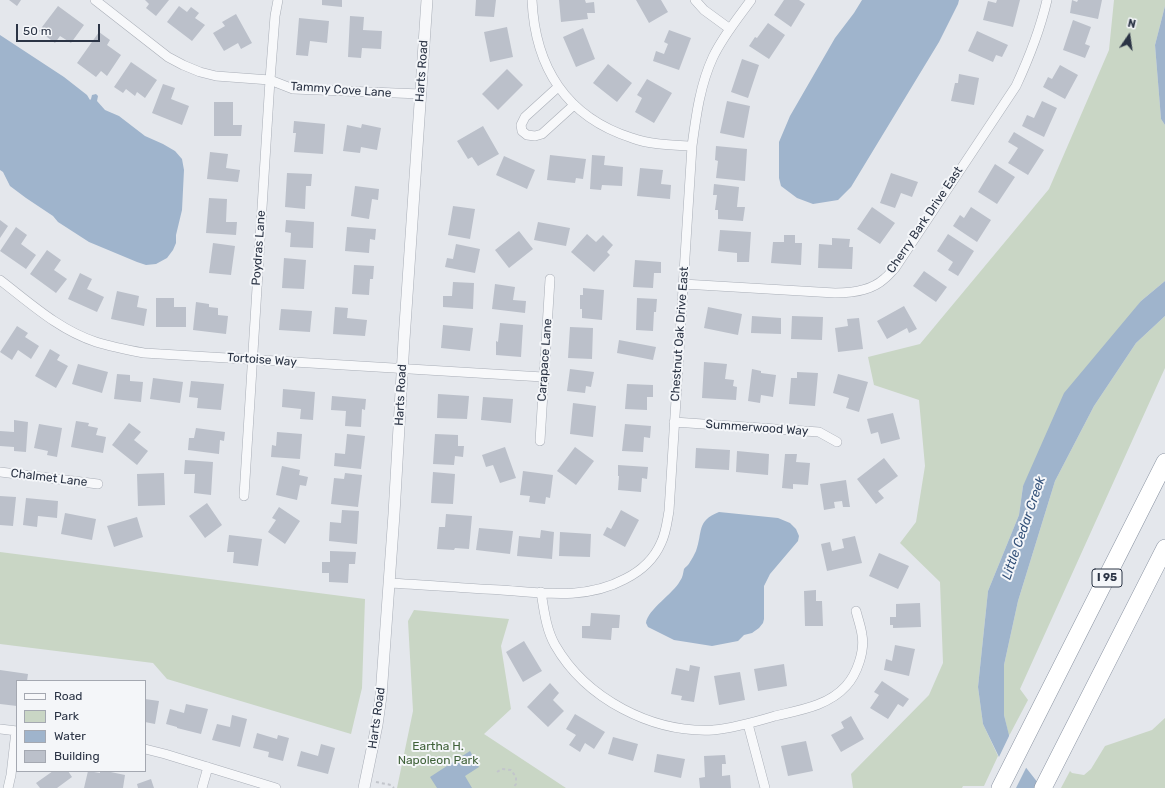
<!DOCTYPE html>
<html>
<head>
<meta charset="utf-8">
<style>
  body { margin:0 }
  #map { position:relative; width:1165px; height:788px; overflow:hidden; background:#e4e7ec; font-family:Rubik,sans-serif }
  canvas { display:block }
  .legend { position:absolute; left:16px; top:680px; width:130px; height:92px; box-sizing:border-box; background:#f4f6f9; border:1px solid #a4a8b1; margin:0; padding:5px 7px; list-style:none; font-size:12px; color:#2b3445 }
  .legend li { display:flex; align-items:center; gap:8px; height:20px }
  .legend b { width:20px; border:1px solid #a4a8b1 }
  .north { position:absolute; left:1109px; top:16px; width:40px; height:40px; -webkit-text-stroke:3px #f4f6f9; paint-order:stroke; rotate:13deg; font-size:11px; font-weight:700; line-height:16px; text-align:center; color:#2b3445 }
  .north::after { content:''; display:block; margin:auto; width:14px; height:18px; background:#2b3445; clip-path:polygon(50% 0,100% 100%,50% 72%,0 100%) }
  .scale { position:absolute; left:16px; top:24px; width:84px; height:18px; box-sizing:border-box; border:2px solid #2b3445; border-top:0; padding-left:5px; font-size:12px; line-height:14px; white-space:nowrap; color:#2b3445; -webkit-text-stroke:3px #f4f6f9; paint-order:stroke }
</style>
</head>
<body>
<div id="map">
<canvas width="1165" height="788"></canvas>
<ul class="legend">
<li><b style="height:5px;background:#f7f8fa"></b>Road</li>
<li><b style="height:11px;background:#c9d6c5"></b>Park</li>
<li><b style="height:11px;background:#9fb4cc"></b>Water</li>
<li><b style="height:11px;background:#bbc0ca"></b>Building</li>
</ul>
<div class="north">N</div>
<div class="scale">50 m</div>
</div>
<script>
const context = document.querySelector('canvas').getContext('2d');
context.lineJoin = 'round';
function paint(path, color) { context.fillStyle = color; context.fill(path, 'evenodd'); }
function stroke(path, color, width, dash) { context.strokeStyle = color; context.lineWidth = width; context.lineCap = dash ? 'butt' : 'round'; context.setLineDash(dash || []); context.stroke(path); }
function label(font, color, halo, rows, align = 'center') {
  context.font = font + ' Rubik,sans-serif'; context.lineWidth = 4; context.setLineDash([]); context.textBaseline = 'middle'; context.strokeStyle = halo; context.fillStyle = color; for (const [text, x, y, turn = 0] of rows) {
    context.save(); context.translate(x, y); context.rotate((+turn || 0) * Math.PI / 180); context.textAlign = isNaN(turn) ? turn : align; if (halo) context.strokeText(text, 0, 0); context.fillText(text, 0, 0); context.restore();
  }
}
const green = new Path2D(`
  M1114,0H1165V6L1155,45L1161,119L1165,125V281L1141,301L1023,486L1019,515L988,591L978,687L983,724L998,756L984,786H963L962,788H853L851,774L929,695L943,663L940,582L900,543L916,522L925,466L919,400L874,385L868,357L920,344L1049,189L1109,50Z
  M1165,316V368L1020,689L1028,700L1009,736L1004,715V665L1018,601L1055,481L1094,406L1136,343Z
  M0,552L365,599L362,688L351,734L167,679L153,663L0,644Z
  M414,610L509,619L501,646L511,709L484,734L566,788H397L413,711L408,621Z
  M1165,718V788H1061L1070,771L1072,773L1084,775L1091,769L1105,746L1152,730Z`);
const water = new Path2D(`
  M862,0H959L958,4L939,42L851,187L838,200L813,204L797,198L781,186L779,178V142L790,116L835,38L854,13Z
  M1165,6V125L1161,119L1155,45Z
  M0,35L64,77L87,95L90,100L91,99L92,95L96,94L98,96L97,101L105,110L119,116L145,136L163,144L175,151L182,159L184,170L182,210L176,235V243L173,250L167,258L156,264L146,265L137,262L89,242L58,222L53,216L26,198L10,186L3,172L0,170Z
  M1165,281V316L1136,343L1094,406L1055,481L1018,601L1004,665V715L1013,751L1042,788H1014L983,724L978,687L988,591L1019,515L1023,486L1064,393L1141,301Z
  M719,512L778,518L790,523L796,529L799,536L798,541L770,574L764,586V619L763,623L759,628L752,633L744,635L738,641L712,646L674,640L648,627L646,623C648,609 673,594 680,581C683,577 683,573 684,569C685,567 689,565 690,562C692,559 694,555 696,551C703,532 696,521 719,512Z
  M470,751L479,767L465,776L472,788H437L430,777Z`);
const pier = new Path2D(`
  M1010,734L1014,750L1027,766L1016,788H1012L998,759Z`);
const building = new Path2D(`
  M9,0H21L17,6Z
  M145,0H169L156,16L146,8L149,4Z
  M322,0H342V7L322,5Z
  M476,0H496L494,17L475,16Z
  M559,0H585L586,3L594,2L595,13H587L588,19L561,22Z
  M636,0H661L668,12L649,23Z
  M784,0H799L805,4L791,27L774,15Z
  M997,0H1020L1013,27L983,20L988,1L996,3Z
  M1072,0L1077,2L1078,0H1102L1098,19L1070,13Z
  M58,6L84,25L71,43L60,36L55,43L39,31Z
  M179,6L187,12L191,7L199,13L195,18L205,25L192,41L167,22Z
  M236,14L252,43L241,49L238,43L224,51L213,33L225,26L222,22Z
  M350,16L364,17L363,30L382,31L381,49L362,48L361,58L348,57Z
  M299,18L329,21L327,43L310,41L308,56L296,55Z
  M1073,20L1091,27L1085,44L1090,46L1085,58L1063,50Z
  M768,23L785,35L769,59L749,46L755,37L757,38Z
  M507,27L513,57L490,62L484,32Z
  M583,28L595,59L576,67L563,37Z
  M669,30L691,38L679,70L653,61L656,51L664,54L668,44L664,42Z
  M977,31L1008,45L1002,57L996,55L993,62L968,51Z
  M99,32L110,40L107,45L121,55L107,76L101,71L96,77L77,63Z
  M742,59L759,65L748,98L731,92Z
  M131,62L157,80L145,98L137,92L135,96L126,89L123,93L114,87Z
  M608,64L632,83L617,102L593,83Z
  M1060,65L1078,75L1065,99L1043,87L1048,77L1052,79Z
  M507,69L523,85L498,110L482,94Z
  M959,74L979,78L974,105L951,101L955,83H958Z
  M647,79L672,93L654,123L635,112L642,98L637,95Z
  M163,84L175,88L171,99L189,106L182,125L152,113Z
  M727,101L750,106L744,138L720,133Z
  M1042,101L1057,108L1044,137L1022,126L1027,115L1034,118Z
  M214,102H233V125H242L241,136H214Z
  M294,121L325,124L323,154L294,152L296,133H293Z
  M362,124L381,128L377,150L361,147L360,153L343,151L347,125L361,128Z
  M483,126L499,154L478,166L472,157L468,159L457,141Z
  M1014,132L1044,150L1028,175L1008,163L1018,148L1008,142Z
  M716,146L747,149L745,181L716,178L718,161L715,160Z
  M210,152L228,154L226,168L240,170L238,182L207,179Z
  M550,155L586,159L583,179L576,178L575,183L547,180Z
  M592,155L605,156L604,165L623,167L622,186L602,185L601,190L590,189Z
  M504,156L535,170L527,189L496,175Z
  M995,164L1015,177L997,204L978,192Z
  M640,168L663,170L661,184L671,185L670,199L637,196Z
  M287,173L312,174L311,186H306L305,209L285,207Z
  M891,173L918,182L912,197L901,193L895,208L880,203Z
  M714,184L739,187L737,207H745L743,221L718,219V210H715L717,195H713Z
  M355,186L379,189L378,200L372,199L369,219L351,216Z
  M209,198L227,199L226,222H237L236,235L206,233Z
  M453,206L475,209L470,239L448,235Z
  M872,207L895,223L880,244L857,229Z
  M971,207L991,220L977,242L953,226L960,215L964,218Z
  M0,220L8,226L0,238Z
  M286,220L314,222L313,248L290,247L291,233L285,232Z
  M538,222L570,228L566,246L534,240Z
  M16,227L27,235L21,244L36,255L26,269L0,251Z
  M347,227L376,229L375,240L370,239L369,253L345,251Z
  M720,230L751,232L749,262H737V253L718,251Z
  M519,231L533,249L509,268L495,250Z
  M587,234L596,242L603,235L613,245L607,252L610,255L594,272L571,252Z
  M948,234L974,251L958,276L948,270L953,262L937,251Z
  M784,235H795V243H802L801,265L771,263L773,242H784Z
  M832,238L850,239L849,247H853L852,269L818,268L819,244L832,245Z
  M213,243L235,246L231,275L209,273Z
  M456,244L480,249L475,273L445,267L447,258L453,259Z
  M47,250L61,260L54,270L67,279L56,293L30,274Z
  M284,258L306,260L304,289L282,288Z
  M635,260L661,262V273H654L653,288L633,287Z
  M354,265L374,266L373,279H370L369,295L352,294Z
  M924,271L947,287L936,302L913,286Z
  M80,273L92,279L87,289L104,297L97,312L68,299Z
  M453,282L474,283L473,309L443,307V296H452Z
  M495,284L515,287L513,300L526,301L525,313L492,309Z
  M583,288L604,290L602,320L582,318V309H580V295H583Z
  M117,291L139,296L137,307L147,309L144,326L111,319Z
  M156,298H174V307H186V327H156Z
  M637,298L657,299L656,312H654L653,331L636,330Z
  M196,302L209,304V307L218,308V315L228,316L226,334L193,330Z
  M904,306L917,329L909,333L907,328L887,339L877,321Z
  M335,307L348,308L347,318L367,320L365,336L333,334Z
  M708,307L742,314L738,335L704,328Z
  M281,309L312,311L310,332L279,330Z
  M752,316L781,318V334L751,333Z
  M792,316L823,317L822,340L791,339Z
  M859,318L863,349L838,352L835,328L848,326L847,319Z
  M500,323L523,325L521,357L496,355V341L498,342Z
  M443,325L473,328L470,351L441,348Z
  M17,326L28,333L25,337L39,346L31,359L18,350L12,360L0,352Z
  M570,327L593,328L592,359L568,358Z
  M619,340L656,347L653,360L617,353Z
  M50,349L60,355L57,360L68,366L56,388L35,376Z
  M704,362L727,364L725,379L734,380L733,386L737,387L736,400L702,398Z
  M78,364L108,372L102,393L72,384Z
  M570,369L594,372L591,387L586,386L585,393L567,391Z
  M752,369L761,371V373L776,375L773,397L761,395L760,403L748,401Z
  M797,372L818,373L815,406L789,404L791,378H797Z
  M117,374L130,375V381L143,382L141,402L114,399Z
  M838,374L868,382L859,412L846,408L849,398L833,393Z
  M153,378L183,382L180,403L150,399Z
  M191,381L224,384L221,410L197,408L198,398L189,397Z
  M627,384L653,385V397H647V410L625,409Z
  M283,389L315,392L313,420L300,419L301,409L282,407Z
  M438,394L469,396L467,419L437,418Z
  M332,396L366,399L365,410L362,409L361,427L345,426L346,411L331,410Z
  M483,397L513,399L511,423L481,420Z
  M573,403L596,406L593,437L570,434Z
  M893,413L900,439L881,444L878,432L871,434L867,419Z
  M14,420L28,422L26,452L14,451V447L0,446V431L14,432Z
  M76,421L89,423L88,426L98,428L96,435L106,437L103,453L71,447Z
  M129,423L141,432L134,440L148,451L137,465L112,445Z
  M39,424L62,428L57,457L47,455L48,451L34,448Z
  M625,424L651,426L650,438L644,437L643,452L622,451Z
  M196,428L225,432L224,441L220,440L219,454L188,450L189,438H194Z
  M277,432L302,434L300,459L271,457L272,445L276,446Z
  M347,434L365,436L361,469L334,466L335,453L345,454Z
  M435,434L458,435V446H464L463,457L455,456L454,465L433,464Z
  M505,447L516,478L500,483L493,465L486,467L482,455Z
  M575,447L594,461L576,485L557,471Z
  M696,448L730,450L729,470L695,468Z
  M737,451L769,454L768,475L736,472Z
  M785,454H797L796,462L810,463L808,485L793,484V489L782,488Z
  M884,458L898,476L878,491L884,498L876,504L857,479Z
  M185,460L213,462L211,495L194,493L195,474H184Z
  M618,465L648,467L647,479L642,478L641,492L618,490L619,476H618Z
  M282,466L300,470L299,475L308,477L306,486L300,485L297,500L276,495Z
  M523,471L553,475L550,498L546,497L545,504L529,502L530,496L520,495Z
  M433,472L455,474L453,504L431,503Z
  M164,473L165,505L138,506L137,474Z
  M345,473L362,475L358,507L331,504L334,478L344,479Z
  M846,480L850,507H843L842,501L834,502L835,508L824,510L820,484Z
  M0,496L16,497L13,526L0,525Z
  M26,498L58,501L57,518L38,516L37,527L23,525Z
  M207,503L222,525L205,538L189,516Z
  M279,507L300,521L285,544L268,532L276,520L272,518Z
  M342,510L359,511L357,544L329,541L330,522L341,523Z
  M621,510L639,520L625,547L603,535L607,527L611,529Z
  M65,513L96,519L92,540L61,534Z
  M446,514L472,516L469,549L455,548L454,550L437,549L439,527H445Z
  M137,517L143,537L114,547L107,526Z
  M479,528L513,531L510,554L476,550Z
  M541,530L554,532L552,559L517,556L519,536L540,538Z
  M560,532L591,534L590,557L559,556Z
  M229,535L262,539L258,566L233,563L234,552H227Z
  M855,536L862,563L827,571L821,544L830,542L832,551L844,548L842,539Z
  M330,551L356,552L355,564H349L348,583L329,582V573H322V562H330Z
  M879,553L909,566L898,589L869,576Z
  M816,590V601H822L823,626H805L804,591Z
  M920,603L921,627L893,628V625H890V617H896V604Z
  M591,613L620,615L619,628H612L611,640L582,638V626H590Z
  M524,641L542,671L523,682L506,652Z
  M895,645L915,649L909,676L884,670L886,659L892,661Z
  M784,664L787,686L758,691L754,669Z
  M690,665L700,667L694,702L681,700L682,696L671,694L676,668L689,671Z
  M0,670L28,674L27,681H17V706L0,704Z
  M740,672L745,700L719,705L714,676Z
  M882,681L909,699L903,707L898,704L888,719L870,708L879,695L874,692Z
  M550,683L559,693L553,700L564,711L548,727L527,707Z
  M145,699L159,701L155,724L145,722Z
  M186,704L208,709L201,734L177,728V727L166,724L170,709L184,713Z
  M575,714L605,732L594,749L585,743L580,752L569,745L576,735L566,729Z
  M232,715L247,719L240,747L212,740L217,724L230,727Z
  M851,716L864,739L841,752L831,735L844,728L841,722Z
  M257,733L277,739L278,735L289,738L283,761L268,757L269,752L253,748Z
  M613,737L638,744L633,761L608,754Z
  M806,741L813,771L788,776L781,746Z
  M321,744L335,748L328,774L297,766L301,751L318,756Z
  M657,754L685,759L681,778L654,772Z
  M725,755L726,764H722V776L730,775L731,788H700L699,778L705,777L704,756Z
  M53,771H68L72,777L57,788H40L36,783Z
  M88,771L100,773V771H106L125,775L123,788H84Z
  M151,779L154,788H138L137,784Z`);
const path = new Path2D(`
  M497,772L502,769L511,770L516,777V784L513,788
  M376,782L391,785L394,788`);
const minor = new Path2D(`
  M95,0L168,57L183,65L200,72L216,76L270,80L293,89L421,94
  M532,0C535,67 566,117 632,138C651,145 672,145 692,146
  M695,0L704,10L730,29
  M558,87L525,117L521,125L522,131L527,135L535,136L542,134L574,105
  M0,280C30,303 59,330 96,342C112,347 128,350 144,353L543,377
  M683,284L835,293C852,293 871,291 884,279C888,276 891,272 895,268L1016,86C1029,58 1040,30 1047,0
  M674,422L819,432L837,442
  M540,441L550,279
  M0,472L98,484
  M244,496L270,80L275,16L278,0
  M389,583C426,585 463,588 501,590C544,593 586,600 625,579C641,571 654,559 661,543C666,533 667,522 669,511L692,146C696,116 700,85 713,57C723,36 738,18 751,0
  M541,592C544,610 546,629 555,645C586,699 652,733 713,730C734,728 755,722 775,716C800,710 828,706 846,686C857,674 865,651 862,635C861,627 858,619 856,611
  M748,724L765,788
  M0,729L17,731
  M145,749L165,754L276,788
  M8,788L11,775L16,731
  M202,788L208,767`);
const tertiary = new Path2D(`
  M364,788L377,725L381,696L394,514L404,340L427,0`);
const motorway = new Path2D(`
  M1000,788L1165,462
  M1043,788L1165,548`);
const shields = [
  [1107,578,30]
];
const shieldNames = [
  ["I 95",1107,578]
];
const streetNames = [
  ["Harts Road",422,71,-86],
  ["Tammy Cove Lane",341,90,4],
  ["Cherry Bark Drive East",925,220,-56],
  ["Poydras Lane",259,248,-86],
  ["Chestnut Oak Drive East",680,334,-86],
  ["Tortoise Way",262,360,4],
  ["Carapace Lane",545,360,-86],
  ["Harts Road",401,395,-87],
  ["Summerwood Way",757,428,4],
  ["Chalmet Lane",49,478,7],
  ["Harts Road",377,718,-82]
];
const parkNames = [
  ["Eartha H.",438,747],
  ["Napoleon Park",438,761]
];
const waterNames = [
  ["Little Cedar Creek",1024,528,-71]
];
paint(green, '#c9d6c5');
paint(water, '#9fb4cc');
paint(pier, '#e4e7ec');
paint(building, '#bbc0ca');
stroke(minor, '#a9aeb7', 10);
stroke(tertiary, '#a9aeb7', 12);
stroke(motorway, '#8b94a3', 18);
stroke(path, '#c2c5cb', 2, [3, 3]);
stroke(minor, '#f7f8fa', 9);
stroke(tertiary, '#f7f8fa', 11);
stroke(motorway, '#fff', 17);
for (const [x, y, w] of shields) { const box = new Path2D(); box.roundRect(x - w / 2, y - 9, w, 18, 3); context.fillStyle = '#f4f6f9'; context.fill(box); stroke(box, '#2b3445', 1); }
label('bold 11px', '#2b3445', null, shieldNames);
label('12px', '#2b3445', '#f4f6f9', streetNames);
label('12px', '#3f6138', '#f4f6f9', parkNames);
label('italic 13px', '#34527a', '#f4f6f9', waterNames);
</script>
</body>
</html>
